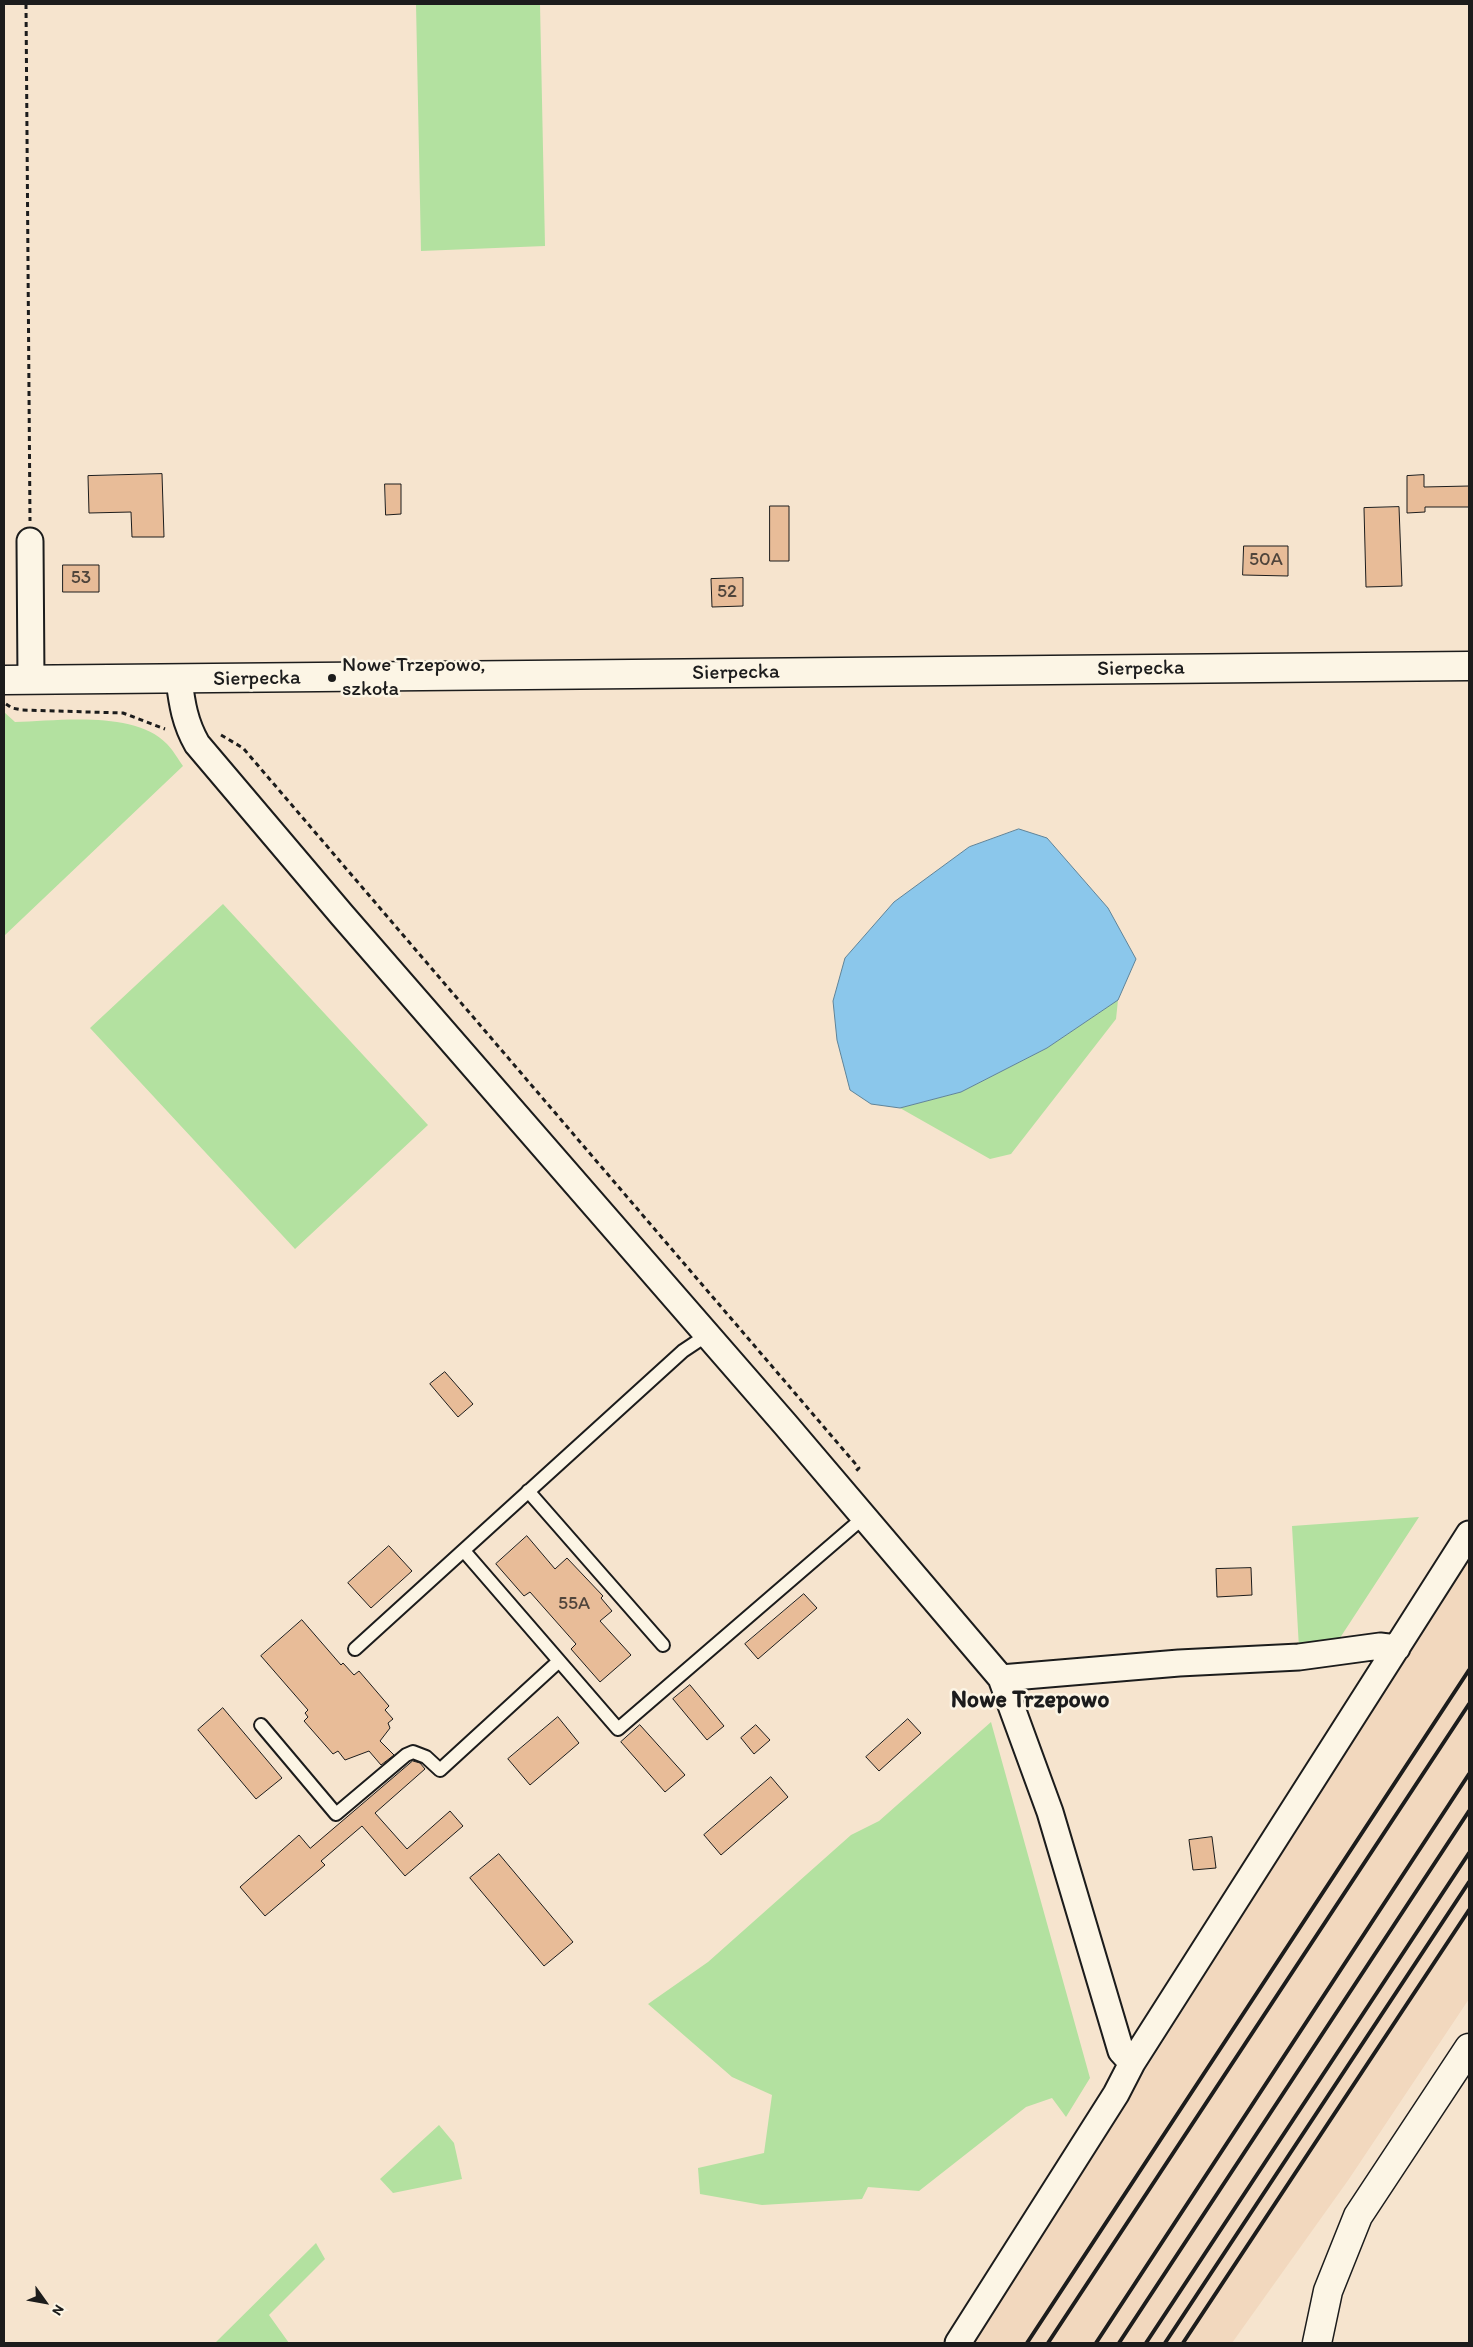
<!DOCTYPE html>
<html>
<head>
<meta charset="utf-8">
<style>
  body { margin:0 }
  #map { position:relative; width:1473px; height:2347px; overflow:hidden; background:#f6e4ce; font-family:Itim,sans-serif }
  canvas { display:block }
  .frame { position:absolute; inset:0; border:5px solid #1c1c1c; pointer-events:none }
  .north { position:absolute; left:20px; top:2277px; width:50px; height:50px; -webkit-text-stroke:4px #fcf5e5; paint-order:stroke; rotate:122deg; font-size:14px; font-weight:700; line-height:20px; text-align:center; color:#1c1c1c }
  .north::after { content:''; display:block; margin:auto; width:18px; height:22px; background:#1c1c1c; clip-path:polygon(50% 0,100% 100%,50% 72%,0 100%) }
</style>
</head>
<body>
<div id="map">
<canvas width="1473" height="2347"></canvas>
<div class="frame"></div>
<div class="north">N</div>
</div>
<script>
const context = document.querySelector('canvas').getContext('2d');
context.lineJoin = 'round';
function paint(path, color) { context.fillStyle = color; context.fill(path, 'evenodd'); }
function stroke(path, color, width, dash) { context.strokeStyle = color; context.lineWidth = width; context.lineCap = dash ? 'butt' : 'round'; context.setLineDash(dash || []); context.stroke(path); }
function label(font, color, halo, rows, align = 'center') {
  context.font = font + ' Itim,sans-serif'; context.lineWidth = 5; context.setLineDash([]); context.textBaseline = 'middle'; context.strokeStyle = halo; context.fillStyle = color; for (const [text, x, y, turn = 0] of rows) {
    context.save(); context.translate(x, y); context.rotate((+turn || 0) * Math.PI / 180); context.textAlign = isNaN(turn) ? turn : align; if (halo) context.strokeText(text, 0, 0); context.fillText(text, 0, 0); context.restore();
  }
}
const built = new Path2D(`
  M1469,1557V1999L1349,2179L1232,2343H973Z`);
const green = new Path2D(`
  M416,4H540L545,246L421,251Z
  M4,712L15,722C58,721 135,710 167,744C173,750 178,759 183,766L4,936Z
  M223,904L428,1125L295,1249L90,1028Z
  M1118,1000L1116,1019L1011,1154L990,1159L900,1108L961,1092L1047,1048Z
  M1419,1517L1336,1644L1299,1648L1292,1526Z
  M991,1722L1090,2078L1066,2117L1052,2098L1026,2107L919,2191L868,2187L862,2199L762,2205L700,2194L698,2168L764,2153L772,2095L732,2077L648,2004L708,1962L851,1835L879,1821Z
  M439,2125L454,2143L462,2179L393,2193L380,2179Z
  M316,2243L325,2259L269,2315L289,2343H215Z`);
const water = new Path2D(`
  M1019,829L1047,838L1108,908L1136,959L1118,1000L1047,1048L961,1092L900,1108L871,1104L850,1090L837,1040L833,1001L845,958L894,902L969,847Z`);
const building = new Path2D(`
  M162,474L164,537H132L131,512L89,513L88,476Z
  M1424,475V487L1469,486V507H1425V512L1407,513V476Z
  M385,484H401V514L386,515Z
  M770,506H789V561H770Z
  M1399,507L1402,586L1366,587L1364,508Z
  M1244,546H1288V576L1243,575Z
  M63,565H99V592H63Z
  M743,578V606L712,607L711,579Z
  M445,1372L473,1404L458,1417L430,1384Z
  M527,1536L555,1569L567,1558L603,1596L601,1598L612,1611L600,1621L631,1655L600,1682L571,1649L576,1644L530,1592L524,1596L496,1564Z
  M389,1546L412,1571L371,1608L348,1583Z
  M1251,1568L1252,1595L1217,1597L1216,1569Z
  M804,1594L817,1608L758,1659L745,1644Z
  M302,1620L341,1665L343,1663L354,1675L359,1671L389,1706L385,1710L393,1719L388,1723L390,1728L380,1741L394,1755L381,1765L369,1751L345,1760L338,1751L333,1754L304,1721L308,1717L305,1713L308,1710L261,1656Z
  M690,1685L724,1726L707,1740L673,1699Z
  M223,1708L282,1778L256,1799L198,1730Z
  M558,1717L579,1743L530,1785L508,1759Z
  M908,1719L921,1733L879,1771L866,1757Z
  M640,1725L685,1775L665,1792L621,1742Z
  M756,1725L770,1740L754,1754L741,1738Z
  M413,1761L420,1763L425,1769L375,1813L407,1849L450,1811L463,1826L405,1876L362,1826L321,1861L325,1865L265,1916L240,1887L299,1835L310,1848Z
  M771,1777L788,1797L721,1855L704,1835Z
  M1212,1837L1216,1868L1193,1870L1189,1840Z
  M499,1854L573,1942L544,1966L470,1878Z`);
const path = new Path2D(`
  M26,4L30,521
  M6,704L12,708L22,710L123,713L165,729
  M221,735L243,748L859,1468L855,1472`);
const lane = new Path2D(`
  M528,1491L663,1645
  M464,1551L618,1729L864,1517
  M355,1649L683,1351L707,1335
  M261,1725L336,1814L406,1755L413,1752L426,1757L440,1770L559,1661`);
const street = new Path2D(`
  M30,541L31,680
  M179,680C182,704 185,723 197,744L342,915L785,1424L1001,1678L1050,1812L1121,2051L1132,2063L1116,2094L958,2343
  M1001,1678L1179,1663L1299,1657L1380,1646L1397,1648
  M1132,2063L1469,1534`);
const secondary = new Path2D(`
  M4,680L1469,666
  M1317,2343L1328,2291L1358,2216L1469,2048`);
const rail = new Path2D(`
  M1027,2343L1469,1670
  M1048,2343L1469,1704
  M1096,2343L1469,1774
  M1119,2343L1469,1811
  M1146,2343L1469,1853
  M1165,2343L1469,1882
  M1183,2343L1469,1910`);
const markers = [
  [332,678,5,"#1c1c1c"]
];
const numberNames = [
  ["50A",1266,560],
  ["53",81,578],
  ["52",727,592],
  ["55A",574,1604]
];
const poiNames = [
  ["Nowe Trzepowo,",342,666],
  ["szkoła",342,690]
];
const streetNames = [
  ["Sierpecka",1141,669,-1],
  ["Sierpecka",736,673,-1],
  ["Sierpecka",257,679,-1]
];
const quarterNames = [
  ["Nowe Trzepowo",1030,1701]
];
paint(built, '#f2d8be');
paint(green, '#b3e1a0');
paint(water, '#8bc7eb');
stroke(water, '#5f8398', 1);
paint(building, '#e8bc98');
stroke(building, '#1c1c1c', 1);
stroke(lane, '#1c1c1c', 16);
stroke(street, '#1c1c1c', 29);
stroke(secondary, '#1c1c1c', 31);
stroke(path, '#1c1c1c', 3, [5, 4]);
stroke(lane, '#fcf5e5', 12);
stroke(street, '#fcf5e5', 25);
stroke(secondary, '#fcf5e5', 28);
stroke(rail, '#1c1c1c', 4);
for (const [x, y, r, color] of markers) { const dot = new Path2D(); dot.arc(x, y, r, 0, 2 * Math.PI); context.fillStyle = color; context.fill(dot); stroke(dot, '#fcf5e5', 2); }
label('19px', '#4f443b', null, numberNames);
label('21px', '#1c1c1c', '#fcf5e5', poiNames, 'left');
label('21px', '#1c1c1c', '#fcf5e5', streetNames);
label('bold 24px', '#1c1c1c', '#fcf5e5', quarterNames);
</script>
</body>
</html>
